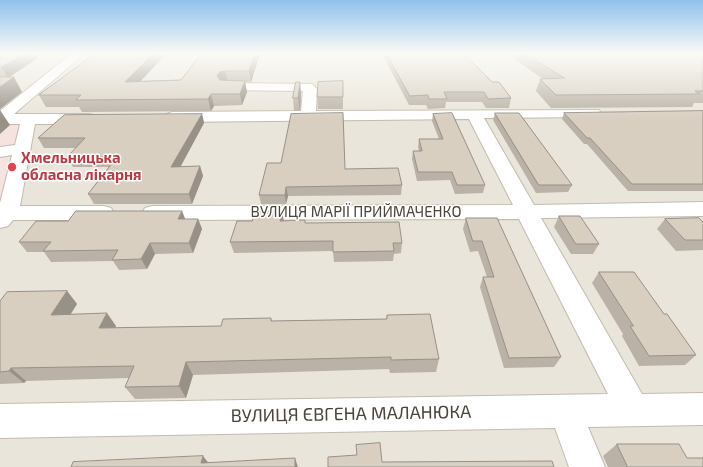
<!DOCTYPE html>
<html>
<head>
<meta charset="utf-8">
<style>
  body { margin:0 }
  canvas { display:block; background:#f6f3ec }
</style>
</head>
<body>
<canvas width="703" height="467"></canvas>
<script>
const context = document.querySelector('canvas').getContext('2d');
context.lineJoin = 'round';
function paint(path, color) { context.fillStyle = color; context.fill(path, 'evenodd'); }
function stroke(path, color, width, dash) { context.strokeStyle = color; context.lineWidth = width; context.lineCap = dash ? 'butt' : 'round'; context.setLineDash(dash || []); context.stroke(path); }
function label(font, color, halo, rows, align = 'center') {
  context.font = font + ' "Exo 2",sans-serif'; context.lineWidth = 3; context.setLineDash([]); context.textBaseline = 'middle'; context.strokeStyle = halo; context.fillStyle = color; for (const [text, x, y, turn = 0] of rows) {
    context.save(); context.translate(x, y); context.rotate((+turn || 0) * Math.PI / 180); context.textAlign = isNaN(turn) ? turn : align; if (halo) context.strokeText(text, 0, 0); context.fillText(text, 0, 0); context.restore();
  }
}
const residential = new Path2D(`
  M0,54H703V467H0Z`);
const medical = new Path2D(`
  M33,123L0,227V124Z`);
const minor = new Path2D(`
  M71,54H84L14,114H90L95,116L98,119L95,122L90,124H35L20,206H104L111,208L114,213L111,218L104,220H13L8,226L0,228V203L12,155L0,157V147L15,145L20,124H0V111Z
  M228,83L312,84L317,89L316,111L599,110L601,113L599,116L594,117L484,118L534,205L703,202V216L541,218L642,394L703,393V425L588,427L605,467H569L555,428L0,438V404L608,394L519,219L152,220L145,218L142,213L145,208L152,206L513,205L469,119L172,122L167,120L164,117L167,114L172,112L301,111L303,91L223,90L221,87L223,84Z`);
const wall = new Path2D(`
  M0,54L38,58L8,77L22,92L0,109Z
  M201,54H260L251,82H245L247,92L242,105L214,106L211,111L82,112L79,107H46L39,95L165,55L141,81L181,80Z
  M382,54H464L492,82L511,98L509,108H486L482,102H446L445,108L428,109L426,105H409Z
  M507,54H703V103H694L692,107L551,108L536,91L540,79H543Z
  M343,81V109H318L317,97Z
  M300,82L301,94L300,111H294L293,98Z
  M703,111V191H628L587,144H584L562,119L564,113Z
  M495,113L572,185L568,192L536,193L493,120Z
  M202,114L204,123L180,167L200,166L203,176L192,204H94L88,194L109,167H73L67,157L76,148H44L38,138Z
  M433,114L485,185L483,193L455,194L450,180L417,181L412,159L413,151H419L418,147L419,139H439L432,121Z
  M345,169L402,185L401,195L288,196L286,204H261L259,195Z
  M559,216L599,244L593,254H571L554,227Z
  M466,218H497L561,357L554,367L504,368L480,287L483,277H487L478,251L470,252L463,229Z
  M185,219H198L202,229L193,253L155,254L147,269L119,270L113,261L51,262L44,252H27L19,242Z
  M665,219L703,222V250L676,251L657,229Z
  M284,220L306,223L402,243L401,253L394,254L393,261L334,262L333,251L234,253L230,242L252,221Z
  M599,272L664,314L696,355L685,365L639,366L622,336L623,334L592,283Z
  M67,291L77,304L71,314L116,326L115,328L221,326L271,318L272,321L386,319L387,315L439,359L436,372L390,373L389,369L193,375L186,398L135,399L125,387L129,378L26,381L24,383L0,384V301Z
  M617,444L687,458L703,467H608L603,456Z`);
const shadedWall = new Path2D(`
  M25,54H36L38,58L8,78L1,67Z
  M152,54H164L165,55L129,93L125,82Z
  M255,54H260L251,82L249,71Z
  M225,71L228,82L220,86L217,75L220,72Z
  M14,77L22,92L0,109V87Z
  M245,81L247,92L242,105L240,94Z
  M300,82L301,94L300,111L298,98Z
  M211,94L214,106L211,111L208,99Z
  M0,110L10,125L0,134Z
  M202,114L204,123L175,177L171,167Z
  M200,166L203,176L192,204L189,194Z
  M286,187L288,196L286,204L285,195Z
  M182,211L186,221L178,219Z
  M282,211L284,221H280Z
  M198,219L202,229L193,253L189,243Z
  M150,243L155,254L147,269L141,259Z
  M67,291L77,304L62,327L51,315Z
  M107,313L116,326L109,341L99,328Z
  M186,362L193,375L186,398L179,386Z
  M11,368L26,381L24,383L9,371Z
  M203,456L211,466L201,463Z
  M295,458L298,467H295Z`);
const building = new Path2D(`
  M0,54H25L1,67H0Z
  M95,54H153L125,82L181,80L201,54H255L249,71H225L220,72L217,75L220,80L245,81L240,94H211L208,99L76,100L81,95H39Z
  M387,54H464L492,82H499L511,98L488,99L484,92H444L447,99H429L428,95L410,96Z
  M526,54H703V91H695L700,94L556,95L540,79L564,78Z
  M0,77H14L0,87Z
  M343,81V97H317L318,82Z
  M296,82H300L298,98H293Z
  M703,111V184H632L590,138H587L564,113Z
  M343,113L345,169L398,168L402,185L286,187L285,195H259L267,163H281L291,114Z
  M452,113L485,185H457L452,172H418L413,151H422L419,139H443L433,114Z
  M495,113H519L572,185H539Z
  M202,114L171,167L200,166L189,194H88L117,157H67L85,138H38L64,115Z
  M76,211H182L178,219H198L189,243H150L141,259L112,260L118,250L43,251L51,242H19L36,221H68Z
  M255,211H282L280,221L305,220V223L399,222L402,243H393L394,251L333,252V241L230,242L237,221H252Z
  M559,216H580L599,244H576Z
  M466,218H497L561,357L509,358L483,277H494L482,241H473Z
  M699,218L703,222V240H685L665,219Z
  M599,272H634L664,314H667L696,355L649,356L630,326H633Z
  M67,291L51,315L107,313L99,328L221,326L223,319L271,318V321L387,319V315L430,314L439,359L391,360V357L186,362L179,386L125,387L134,366L11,368L9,371L0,372V301L7,292Z
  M380,443L382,462L552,461L554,467H328V457L357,455L356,445Z
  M617,444H679L687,458H703V467H628Z
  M203,456L201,463L295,458V467H71L73,462Z`);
const markers = [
  [12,167,5,"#e0444e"]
];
const healthNames = [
  ["Хмельницька",21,158],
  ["обласна лікарня",21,175]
];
const streetNames = [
  ["ВУЛИЦЯ МАРІЇ ПРИЙМАЧЕНКО",356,212]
];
const nearStreetnames = [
  ["ВУЛИЦЯ ЄВГЕНА МАЛАНЮКА",351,414,-1]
];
paint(residential, '#eae5da');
paint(medical, '#f6e3e0');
stroke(minor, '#c2bbae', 2);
paint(minor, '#fff');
paint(wall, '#bab2a6');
paint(shadedWall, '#979187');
paint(building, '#d8cfc1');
stroke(building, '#979187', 1);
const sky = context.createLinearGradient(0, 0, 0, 119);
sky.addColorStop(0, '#8fc1ec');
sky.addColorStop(0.45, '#fbfaf6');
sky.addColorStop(1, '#fbfaf600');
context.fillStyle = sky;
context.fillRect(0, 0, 703, 119);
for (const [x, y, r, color] of markers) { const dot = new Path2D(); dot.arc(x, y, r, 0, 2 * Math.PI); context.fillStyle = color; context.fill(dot); stroke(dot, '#fff', 1.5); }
label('bold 15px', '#be3a42', '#fff', healthNames, 'left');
label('15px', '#4b4439', '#fff', streetNames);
label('18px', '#4b4439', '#fff', nearStreetnames);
</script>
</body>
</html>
